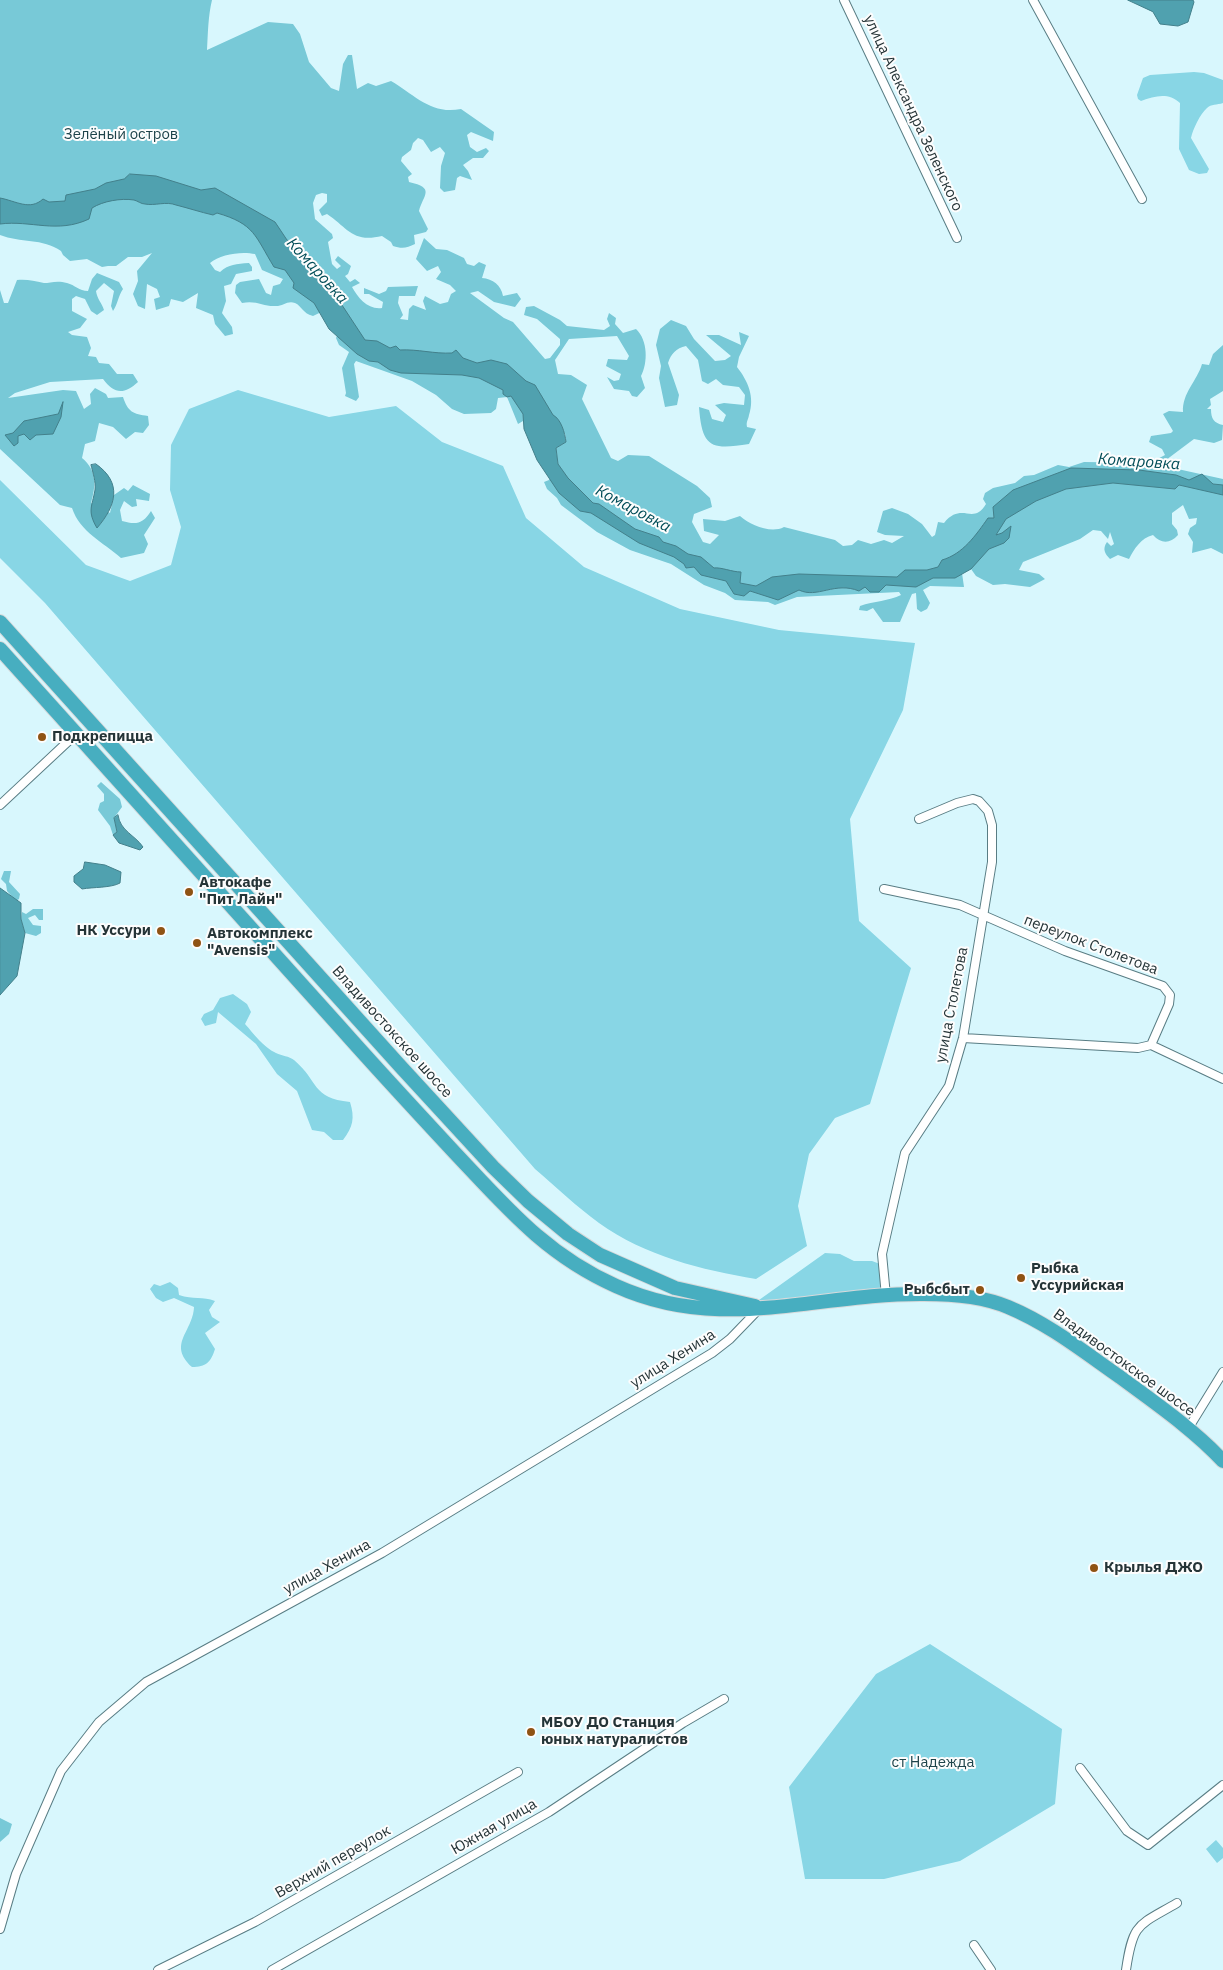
<!DOCTYPE html>
<html>
<head>
<meta charset="utf-8">
<style>
  body { margin:0 }
  canvas { display:block; background:#d8f7fd }
</style>
</head>
<body>
<canvas width="1223" height="1970"></canvas>
<script>
const context = document.querySelector('canvas').getContext('2d');
context.lineJoin = 'round';
function paint(path, color) { context.fillStyle = color; context.fill(path, 'evenodd'); }
function stroke(path, color, width, dash) { context.strokeStyle = color; context.lineWidth = width; context.lineCap = dash ? 'butt' : 'round'; context.setLineDash(dash || []); context.stroke(path); }
function label(font, color, halo, rows, align = 'center') {
  context.font = font + ' "IBM Plex Sans",sans-serif'; context.lineWidth = 4; context.setLineDash([]); context.textBaseline = 'middle'; context.strokeStyle = halo; context.fillStyle = color; for (const [text, x, y, turn = 0] of rows) {
    context.save(); context.translate(x, y); context.rotate((+turn || 0) * Math.PI / 180); context.textAlign = isNaN(turn) ? turn : align; if (halo) context.strokeText(text, 0, 0); context.fillText(text, 0, 0); context.restore();
  }
}
const green = new Path2D(`
  M1194,72L1204,73L1223,80V103C1217,105 1211,104 1207,108C1200,114 1193,129 1191,138L1209,169L1207,173L1199,174L1189,170L1179,149L1180,103C1168,92 1155,96 1141,101L1138,99L1137,95L1143,78L1150,75Z
  M238,390L329,417L396,406L442,442L503,466L526,518L584,567L680,609L779,630L915,643L903,710L850,819L859,921L911,968L870,1104L835,1118L809,1154L798,1206L807,1246L756,1279C702,1270 645,1256 599,1223C577,1207 556,1187 535,1169L45,603L0,558V480L86,565L130,581L171,565L181,527L170,490L171,445L189,409Z
  M233,994L247,1004L251,1012L245,1024C254,1034 263,1047 276,1053C282,1056 289,1056 294,1060C319,1081 311,1098 350,1102C355,1118 353,1127 343,1140H333L324,1132L312,1130L297,1091L277,1074L256,1044L218,1012L216,1023L205,1026L201,1019L204,1014L213,1010L220,998Z
  M825,1253L840,1254L854,1261H872L880,1264L882,1290L765,1302L759,1300Z
  M170,1282L178,1288L179,1295C193,1300 203,1296 215,1301L209,1310L212,1317L220,1322L205,1333L215,1349C211,1362 206,1367 192,1367C167,1344 193,1332 194,1307L174,1298L163,1302L156,1298L150,1289L154,1284L160,1286Z
  M930,1644L1062,1729L1055,1804L960,1861L884,1879H805L789,1787L876,1674Z
  M1216,1840L1223,1848V1858L1217,1863L1206,1849Z`);
const forest = new Path2D(`
  M0,0H212C208,17 208,33 207,50L268,22L293,24L300,34L309,62L331,88L339,91L343,64L348,55H352L357,89L368,83L376,86L391,81C415,95 431,115 461,109L494,132L493,141L471,132L467,135L470,147L477,152L486,148L489,151L483,158H473L463,165L468,171L472,180L460,176L457,178L455,190L444,192L440,188L441,166L445,153L440,147L431,152L423,140L418,138L413,143L411,150L402,157L401,161L412,174L408,177L409,182C436,188 423,195 419,211L428,229L426,232L414,235L415,244C407,248 402,249 393,246L391,242L382,236C352,243 348,228 327,214L322,216L319,210L327,202V194L322,193L316,195L313,203L315,219L332,234L333,238L328,242L332,264L337,269L341,266L335,260L338,256L351,266L348,274L345,276L350,282L355,279L360,283L352,287C358,298 368,310 382,308L383,302L369,294H364V288L379,294L386,291L388,287L418,286L415,296H399L398,303L403,315L400,319L408,320L409,309L413,305L426,310L423,301L425,296L440,304L448,302L451,294L456,291L450,285L436,279L441,272L438,266L427,271L416,259L424,238L436,249L447,250L464,258L467,264L474,266L479,262L486,265L482,278C493,279 501,285 503,296L517,293L521,299L515,307L494,302L478,291L470,293L504,318L513,322L545,359L550,358L560,345V339L537,319L524,315L526,307L534,306L560,320L567,326L604,330L610,326L607,319L609,313L616,318L615,324L623,333L636,329C648,340 648,363 641,376L645,388L637,397L632,396L629,391L614,389L607,377L614,381L619,380L621,374L606,366L608,359L627,360L629,356L617,336L569,339L555,360L558,374L571,375L587,385L582,399L611,458L618,461L628,455L649,456L697,486L710,498L712,507L694,514L692,522L703,542L710,544L719,535L704,531L703,519L725,521L740,516C750,525 771,534 784,527L835,540L843,546L852,545L858,540L871,544L884,540L892,543L904,536L885,535L877,532L883,511L892,508L908,514L922,524L932,537L935,535L938,522L944,523C962,501 973,526 986,504L983,499L985,493L993,488L1015,483L1024,476L1034,475L1058,465L1069,467L1084,462L1150,463L1165,455L1162,449L1149,442L1151,436L1171,433L1173,431L1163,414L1169,411L1183,412C1182,393 1197,381 1202,364L1209,365L1213,354L1223,345V391L1210,399L1211,405L1207,409H1211C1211,419 1214,423 1223,425L1222,440L1214,443L1194,439L1166,460V469L1173,468L1223,479V554L1211,548L1192,553L1193,542L1188,534L1190,528L1196,524L1197,518L1189,519L1183,505L1172,513V524L1177,530L1178,535C1170,544 1161,544 1153,535C1141,538 1134,549 1129,559L1118,555L1110,559C1105,554 1102,549 1107,542L1111,546L1114,544L1110,532L1108,539L1101,531L1093,530L1080,539L1023,562L1019,570L1039,574L1045,579L1030,587L1005,584L993,585L976,576L971,569L962,573L964,587L930,586L923,590L930,603L927,609L921,612L917,609L916,593L912,594L900,622H883L873,608L867,611L859,610L860,606C874,601 889,601 901,595L899,592L797,597L775,605L768,602L735,600L725,593L704,585L671,564L630,550L597,532L561,505L557,498L547,489L544,482L549,480L558,464L556,448L566,442L565,433L523,421L518,424L507,397L498,398L496,409L491,413L464,414L452,409L436,395L412,381L356,361L354,364L359,397L356,401L345,396L346,393L342,368L349,352L339,345L336,338L347,315L340,303L313,316C302,313 302,306 295,303C288,300 283,306 276,306C264,307 257,300 242,303L235,293L236,285L240,282L259,279L266,293L271,295L273,286L280,284L283,279L262,270L255,254C242,251 220,254 210,263L215,270L220,272C229,264 236,264 249,263L252,267V271L236,274L231,284L224,286L226,301L222,313L232,327L233,334L225,336L215,324L213,315L196,308L198,293L183,302L171,299L169,306L156,310L154,299L160,297L157,289L147,284L145,309L138,306L133,294L138,281L137,271L152,253L142,257H128L116,266H108L102,267L87,259L70,261L63,255L61,251C43,238 20,243 0,235Z
  M97,273L119,282L123,289C118,296 118,304 113,311L111,306L114,291L104,283L96,291C97,299 102,303 104,310L97,315L91,311L85,299L76,296L72,299V311L87,319L80,328L68,332L72,335L87,337L91,348L88,356L96,357L99,363L109,364L117,374H133L138,382C124,395 114,394 103,379L50,382L15,393L8,398L63,390L76,391L84,409L91,404L90,394L95,388L106,394L108,398L123,397C128,412 133,414 148,416L149,425L143,433L135,432L126,439L113,427L99,423L95,441L85,444L82,458C97,470 96,486 91,503L110,513L114,495L124,488L128,491L133,485L150,494L149,501L136,499L137,506L132,507L124,501L120,510L122,521C136,525 143,524 151,511L155,518L144,535L148,544L144,553L121,558C103,542 80,532 72,508L60,505L0,449V290L4,303H8L17,280C27,279 34,281 44,283C50,283 57,280 67,283C75,285 79,291 88,291L92,279Z
  M671,320L686,326L694,339L715,361L725,360L731,356L706,335H719L741,345L739,332L749,336L739,357L737,367C748,381 755,397 749,415C748,421 746,421 747,427L756,429L749,444C711,450 702,448 699,407L709,410L712,419L723,422L726,415L715,405L724,403L744,405L745,395L739,387L723,385L716,379L708,384L702,381L698,360L686,346C676,348 671,354 668,363L679,395L677,405L665,407L659,378L661,366L656,345L660,329Z
  M101,782L120,799L122,807L114,818L117,832L113,835L110,826L98,810L100,803L104,801V794L97,786Z
  M4,871H11L9,882L20,894L19,899L16,901L7,891L6,884L1,879Z
  M33,909H43V920H39L35,915L28,918L33,925L41,926V933L36,936L25,933L21,919L22,912L26,914Z
  M0,1818L12,1824L9,1834L0,1842Z`);
const water = new Path2D(`
  M1128,0H1193L1194,2L1188,22L1178,26L1160,24L1153,12Z
  M130,174L156,176L201,190L215,188L275,222L287,240L301,250L320,281L338,299L365,340L377,341L390,348L396,346L400,350C418,349 434,354 452,353L456,350L463,358L477,363L491,360L507,364L526,381L535,385L553,415C561,419 565,433 566,442L556,448L558,464L568,478L593,503L599,504L635,529L659,537L663,542L676,546L688,554L701,557L714,568C721,567 732,572 741,572L740,583L756,586L772,577L799,574L897,577L905,570H927L938,567L942,560C963,554 976,535 988,518H994L993,507L1013,490L1071,468L1139,470L1176,475L1189,480L1202,474L1213,484L1223,485V495L1179,485L1175,489L1113,483L1066,489L1036,501L1006,519L996,535L1002,533L1011,526L1009,538L1004,543L989,549L971,569L955,578H933L916,587L886,585L879,592H870L865,587L859,591C835,581 817,599 799,590L778,600L750,591L744,596L734,594L726,581L701,575L694,567L686,568L684,564L674,557L639,543L591,513L580,511L559,493L537,460L524,429L523,414L511,396L507,397L503,394V390L479,378L462,375L401,373L390,370L378,362L369,361L357,354L329,329L314,303L293,288L294,283L285,270L274,267C255,236 255,224 217,213L213,215C200,212 188,208 176,205C166,201 155,206 145,204C141,204 138,201 134,200C121,198 103,201 92,208L89,219C57,234 31,220 0,224V198C16,201 30,211 43,199L49,202L65,201L66,195L95,189L106,183L124,179Z
  M63,402L61,417L53,434L36,435L30,440L24,434L18,436V443L14,446L5,435L13,433L24,421L58,414Z
  M96,464C123,483 116,506 97,528C87,511 92,507 95,490C96,482 93,473 91,465Z
  M118,815C120,831 135,835 143,847L140,850L119,843L113,835L117,832L114,818Z
  M85,862L105,865L121,872L120,883C111,888 93,887 82,889L74,882V876L83,869Z
  M0,888L21,903V919L25,933L17,976L0,995Z`);
const street = new Path2D(`
  M844,0L957,238
  M1033,0L1142,199
  M0,805L76,734
  M884,889L960,905L1065,951L1163,986L1170,995L1169,1004L1151,1045L1138,1048L963,1038
  M1151,1045L1223,1079
  M886,1296L882,1254L905,1153L949,1086L963,1038L992,862V825L988,811L979,801L973,799L957,803L919,819
  M1188,1429L1223,1372
  M1080,1768L1127,1831L1148,1845L1223,1785
  M0,1929L16,1874L61,1771L99,1722L146,1682L382,1553L712,1353L730,1339L759,1309
  M974,1945L991,1970
  M158,1970L255,1922L518,1772
  M272,1970L549,1812L683,1723L724,1699
  M1126,1970C1133,1922 1138,1926 1177,1903`);
const highway = new Path2D(`
  M0,622L401,1067L493,1167L528,1201L568,1234L600,1255L675,1288L755,1306
  M0,649C113,775 226,901 339,1026C377,1069 416,1111 455,1153C506,1207 546,1255 616,1286C722,1334 815,1293 924,1294C952,1294 982,1296 1008,1307C1049,1324 1084,1352 1120,1377C1155,1403 1193,1429 1223,1461`);
const markers = [
  [42,737,5,"#8f5314"],
  [189,892,5,"#8f5314"],
  [161,931,5,"#8f5314"],
  [197,943,5,"#8f5314"],
  [1021,1278,5,"#8f5314"],
  [980,1290,5,"#8f5314"],
  [1094,1568,5,"#8f5314"],
  [531,1732,5,"#8f5314"]
];
const streetNames = [
  ["улица Александра Зеленского",913,113,65],
  ["переулок Столетова",1091,945,21],
  ["улица Столетова",952,1005,-79],
  ["Владивостокское шоссе",392,1032,48],
  ["улица Хенина",673,1359,-32],
  ["Владивостокское шоссе",1124,1363,36],
  ["улица Хенина",327,1567,-29],
  ["Южная улица",494,1827,-30],
  ["Верхний переулок",333,1862,-30]
];
const parkNames = [
  ["Зелёный остров",121,135],
  ["ст Надежда",933,1763]
];
const poiNames = [
  ["Подкрепицца",52,737],
  ["Автокафе",199,883],
  ["\"Пит Лайн\"",199,900],
  ["НК Уссури",151,931,"right"],
  ["Автокомплекс",207,934],
  ["\"Avensis\"",207,951],
  ["Рыбка",1031,1269],
  ["Уссурийская",1031,1286],
  ["Рыбсбыт",970,1290,"right"],
  ["Крылья ДЖО",1104,1568],
  ["МБОУ ДО Станция",541,1723],
  ["юных натуралистов",541,1740]
];
const waterNames = [
  ["Комаровка",317,271,48],
  ["Комаровка",1139,462,4],
  ["Комаровка",633,509,28]
];
paint(green, '#88d6e5');
paint(forest, '#78c9d7');
paint(water, '#50a1af');
stroke(water, '#43808b', 1);
stroke(street, '#597d84', 10);
stroke(highway, '#d8dadb', 16);
stroke(street, '#fff', 8);
stroke(highway, '#47aec0', 14);
for (const [x, y, r, color] of markers) { const dot = new Path2D(); dot.arc(x, y, r, 0, 2 * Math.PI); context.fillStyle = color; context.fill(dot); stroke(dot, '#fdfdfd', 2); }
label('15px', '#253437', '#fdfdfd', streetNames);
label('15px', '#1e444b', '#fdfdfd', parkNames);
label('bold 15px', '#253437', '#fdfdfd', poiNames, 'left');
label('italic 16px', '#004c57', '#fdfdfd', waterNames);
</script>
</body>
</html>
